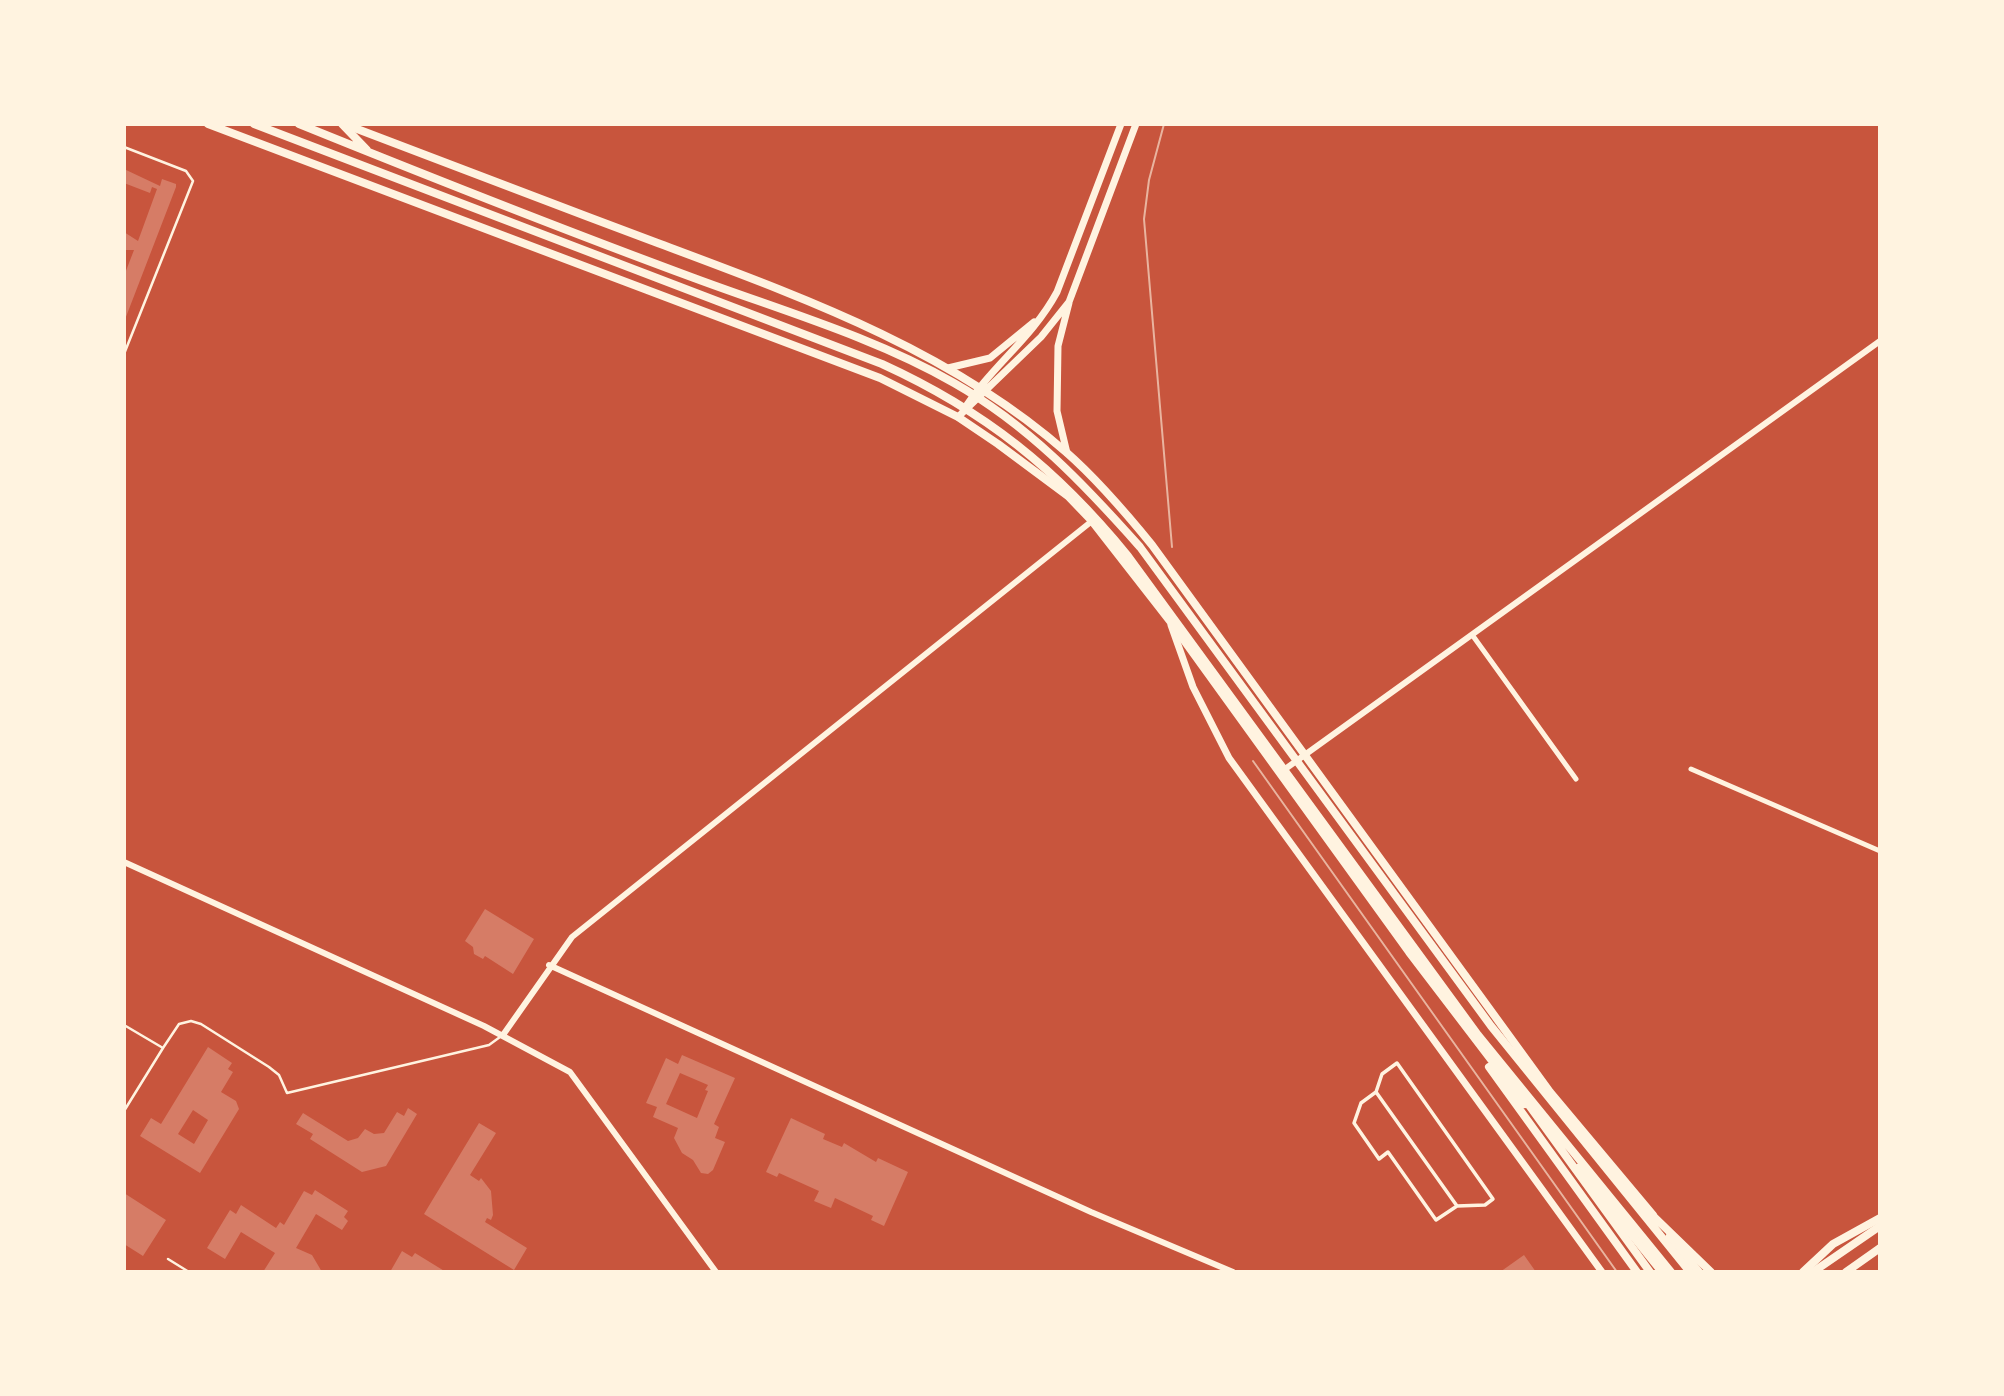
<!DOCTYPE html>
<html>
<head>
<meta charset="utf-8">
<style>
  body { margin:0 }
  #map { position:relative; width:2004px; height:1396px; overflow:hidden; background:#c8553d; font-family:"Noto Sans",sans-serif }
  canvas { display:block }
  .frame { position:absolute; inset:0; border:126px solid #fff3e0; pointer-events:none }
</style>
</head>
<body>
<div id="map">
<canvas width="2004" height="1396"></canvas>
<div class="frame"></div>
</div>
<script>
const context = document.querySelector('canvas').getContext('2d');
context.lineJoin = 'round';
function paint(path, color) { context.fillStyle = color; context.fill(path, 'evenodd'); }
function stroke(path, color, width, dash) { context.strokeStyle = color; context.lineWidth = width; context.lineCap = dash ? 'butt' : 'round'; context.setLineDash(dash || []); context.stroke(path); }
const building = new Path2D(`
  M124,169L160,186L162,179L176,184V187L124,322V276L134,250H124V232L138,241L157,189L152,187L150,193L124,183Z
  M485,909L534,939L513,974L485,956L483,959L474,954L473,947L465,941Z
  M208,1047L232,1063L228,1069L233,1072L221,1092L236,1101L239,1109L200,1173L140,1136L151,1118L161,1124ZM193,1110L208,1120L194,1144L178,1134Z
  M682,1055L735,1078L714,1124L719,1127L715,1138L725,1142L713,1170L708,1174L701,1173L693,1160L682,1153L674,1138L678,1128L653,1117L657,1107L646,1103L666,1058L678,1064ZM680,1073L708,1085L705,1090L708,1091L697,1118L666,1104Z
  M408,1108L417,1114L386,1166L362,1172L310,1139L313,1134L296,1124L303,1113L348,1141L358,1138L365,1129L374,1134L384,1133L397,1112L404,1116Z
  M791,1118L825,1134L823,1139L842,1147L844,1143L876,1162L878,1158L908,1172L884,1226L871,1220L873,1216L835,1198L831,1208L814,1201L819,1191L779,1173L777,1177L766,1172Z
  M479,1123L496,1133L470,1175L479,1181L481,1178L491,1191L493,1215L491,1220L487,1218L485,1222L527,1248L514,1270L424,1214Z
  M315,1190L348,1211L344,1217L348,1221L342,1230L316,1214L296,1248L312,1255L322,1272H263L275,1253L241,1232L225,1259L207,1248L230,1210L236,1214L241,1205L276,1228L280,1222L284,1225L304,1191L312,1195Z
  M124,1193L166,1220L143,1256L124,1244Z
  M402,1251L412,1257L415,1253L446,1272H390Z
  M1524,1255L1536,1272H1500Z`);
const service = new Path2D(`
  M124,147L186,171L193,181L124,354
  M124,1025L163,1048L179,1024L191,1021L201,1024L269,1067L279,1075L287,1093L489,1045L500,1037
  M124,1111L163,1048
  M168,1259L189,1272`);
const pedestrian = new Path2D(`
  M1397,1063L1493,1199L1485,1205L1457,1206L1376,1092L1382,1074Z
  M1376,1092L1361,1103L1354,1123L1379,1159L1388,1152L1436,1220L1457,1206`);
const minor = new Path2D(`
  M1473,636L1576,779
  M1691,769L1880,851`);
const tertiary = new Path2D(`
  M1281,772L1880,341
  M124,862L484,1026L570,1072L716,1272
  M549,965L1091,1212L1233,1272
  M503,1035L572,937L1092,521`);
const secondary = new Path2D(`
  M948,368L990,358L1034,322
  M963,411C991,366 1031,340 1057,292L1121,124
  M958,417L1041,337L1069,302L1136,124
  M1067,453L1057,411L1058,346L1069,303
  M1171,625L1193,687L1229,758L1602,1272`);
const primary = new Path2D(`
  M208,124L880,378L958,417L998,444L1068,496L1092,521L1170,621L1409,952L1525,1104
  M344,124C447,163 551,203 655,242C799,296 949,349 1066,452C1098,480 1126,513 1152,545L1550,1092L1653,1215
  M1489,1067L1637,1272
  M1578,1168L1662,1272
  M1670,1236L1699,1272
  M1813,1272L1880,1226`);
const trunk = new Path2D(`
  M254,124L882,364C985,411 1057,469 1128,556L1478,1035L1671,1272
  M299,124C430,177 561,229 694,278C780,310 874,337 954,383C1028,425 1084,484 1140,547L1491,1026L1690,1272
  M342,124L367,150
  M1523,1097L1650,1272
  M1648,1211L1711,1272
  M1803,1272L1833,1244L1880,1218
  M1846,1272L1880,1248`);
const tram = new Path2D(`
  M1164,124L1149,180L1144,219L1172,547
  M1253,761L1617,1272`);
paint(building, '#d67c66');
stroke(service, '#fff3e0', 2.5);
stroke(pedestrian, '#fff3e0', 3.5);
stroke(minor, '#fff3e0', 5);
stroke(tertiary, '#fff3e0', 6);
stroke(secondary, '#fff3e0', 7);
stroke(primary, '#fff3e0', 8);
stroke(trunk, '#fff3e0', 8);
stroke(tram, '#e9b49f', 2);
</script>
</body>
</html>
